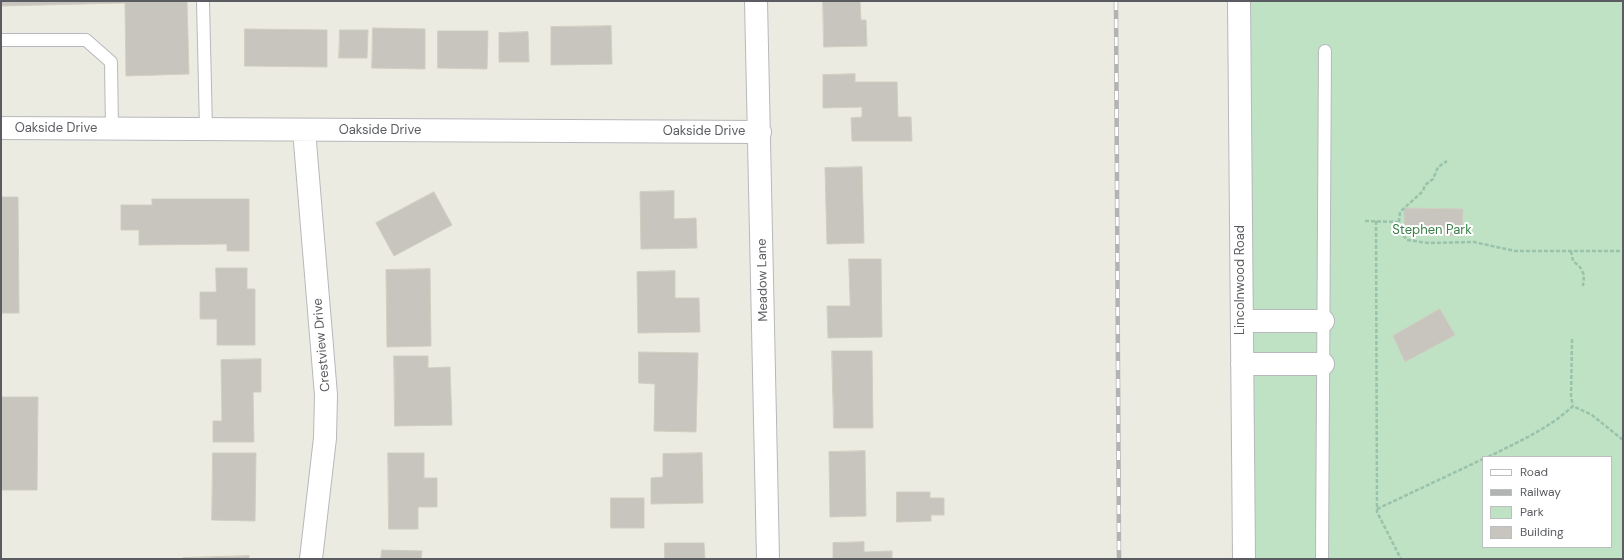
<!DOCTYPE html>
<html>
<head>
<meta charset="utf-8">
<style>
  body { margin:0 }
  #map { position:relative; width:1624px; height:560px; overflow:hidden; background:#ecebe1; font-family:"DM Sans",sans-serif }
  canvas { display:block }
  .frame { position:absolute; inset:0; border:2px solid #5a5c61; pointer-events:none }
  .legend { position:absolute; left:1482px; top:456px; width:130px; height:92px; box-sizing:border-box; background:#fff; border:1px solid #bdbec0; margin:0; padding:5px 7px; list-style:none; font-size:12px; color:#5a5c61 }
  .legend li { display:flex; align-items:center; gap:8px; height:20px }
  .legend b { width:20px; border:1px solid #bdbec0 }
</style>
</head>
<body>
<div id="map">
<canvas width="1624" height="560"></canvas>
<div class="frame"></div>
<ul class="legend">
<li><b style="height:5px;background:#fff"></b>Road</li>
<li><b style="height:5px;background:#b2b3b3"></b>Railway</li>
<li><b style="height:11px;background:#bfe2c5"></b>Park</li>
<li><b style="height:11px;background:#c7c5be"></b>Building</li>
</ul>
</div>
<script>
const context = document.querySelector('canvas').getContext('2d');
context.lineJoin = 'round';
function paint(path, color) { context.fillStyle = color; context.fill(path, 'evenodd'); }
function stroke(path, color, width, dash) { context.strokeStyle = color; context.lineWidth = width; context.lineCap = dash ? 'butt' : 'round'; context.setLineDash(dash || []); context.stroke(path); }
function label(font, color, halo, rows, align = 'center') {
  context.font = font + ' "DM Sans",sans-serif'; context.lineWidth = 4; context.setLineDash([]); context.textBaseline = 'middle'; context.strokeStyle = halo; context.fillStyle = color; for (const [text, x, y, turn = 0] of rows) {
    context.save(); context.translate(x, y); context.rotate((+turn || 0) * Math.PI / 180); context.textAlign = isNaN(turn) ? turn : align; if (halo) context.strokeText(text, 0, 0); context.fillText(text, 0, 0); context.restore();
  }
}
const green = new Path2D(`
  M1239,1H1623V559H1244ZM1483,457H1611V547H1483Z`);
const building = new Path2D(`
  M1,1H187L189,74L126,76L125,3L1,6Z
  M823,1H860L861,20H866L867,46L824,47Z
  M611,26L612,64L551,65V27Z
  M373,28L425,29V69L372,68Z
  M245,29L327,30V67L245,66Z
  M340,30H368L367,58H339Z
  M438,31H488L487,69L438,68Z
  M528,32L529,62H499V33Z
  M855,74V82H897L898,117H911L912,141H852L851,118L862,117V107L823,108V75Z
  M862,167L864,243L827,244L825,168Z
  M674,191V219L696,218L697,248L641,249L640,192Z
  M434,192L452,225L394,256L376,223Z
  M1,197H18L19,313H1Z
  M152,199H249V251H227V244L139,245V230H121V205H152Z
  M1404,208L1463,209L1462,236L1405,234Z
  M849,259H881L882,337L828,338L827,306H850Z
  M216,268H247V289H255V345H217V319H200V292H216Z
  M430,269L431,346L387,347L386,270Z
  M675,271V298H699L700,332L638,333L637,272Z
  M1440,309L1455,335L1405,362L1393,336Z
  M832,351H872L873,428H834Z
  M639,352L698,353L696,432L654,431L655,384L639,383Z
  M394,356H428V368L450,367L452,425L395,426Z
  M261,359V392H253L254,442H213V421H222L221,360Z
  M1,397H38L37,490H1Z
  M865,451L866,516L830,517L829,452Z
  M213,453H256L255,521L212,520Z
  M388,453H424V478H437V507H418V529H389Z
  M702,453L703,503L651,504V478L663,477V454Z
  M897,492H930V498H944V515H931V521L897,522Z
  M611,498H644V528H611Z
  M864,542V552L892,551V559H833V543Z
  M665,543H704L705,559H665Z
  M382,550L422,551L421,559H381Z
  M249,556V559H183V558Z`);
const path = new Path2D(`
  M1365,221L1399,222L1404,236L1407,240L1429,243L1474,242L1515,251H1623
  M1376,221L1377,512L1401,559
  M1399,222L1400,212L1423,191L1425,185L1433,179L1438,167L1447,161
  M1571,251L1573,261L1580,267L1584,275L1583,286
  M1572,339L1571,397L1573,406
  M1488,457C1518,442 1548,429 1573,406L1592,415L1623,440
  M1377,509L1483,459`);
const lane = new Path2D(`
  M203,1L206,130
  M1,40H86L111,62L112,129
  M1322,559L1325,51`);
const street = new Path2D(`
  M756,1L768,559
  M1239,1L1244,559
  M1,128L760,132
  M304,130L326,395L325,438L311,559
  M1242,321H1323
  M1242,364H1323`);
const rail = new Path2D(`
  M1116,1L1119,559`);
const streetNames = [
  ["Oakside Drive",56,129],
  ["Oakside Drive",380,131],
  ["Oakside Drive",704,132],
  ["Meadow Lane",763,280,-91],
  ["Lincolnwood Road",1241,280,-90],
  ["Crestview Drive",322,345,-95]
];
const parkNames = [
  ["Stephen Park",1432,231]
];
paint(green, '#bfe2c5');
paint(building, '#c7c5be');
stroke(building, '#d0cec0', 1);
stroke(lane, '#b7b8bd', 14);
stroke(street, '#b7b8bd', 24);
stroke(path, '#99c2ab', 2.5, [4, 2]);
stroke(lane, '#fff', 12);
stroke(street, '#fff', 22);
stroke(rail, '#b2b3b3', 4.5);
stroke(rail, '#fff', 3, [9]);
label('13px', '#5a5c61', '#fff', streetNames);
label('13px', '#3a8149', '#fff', parkNames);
</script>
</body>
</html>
